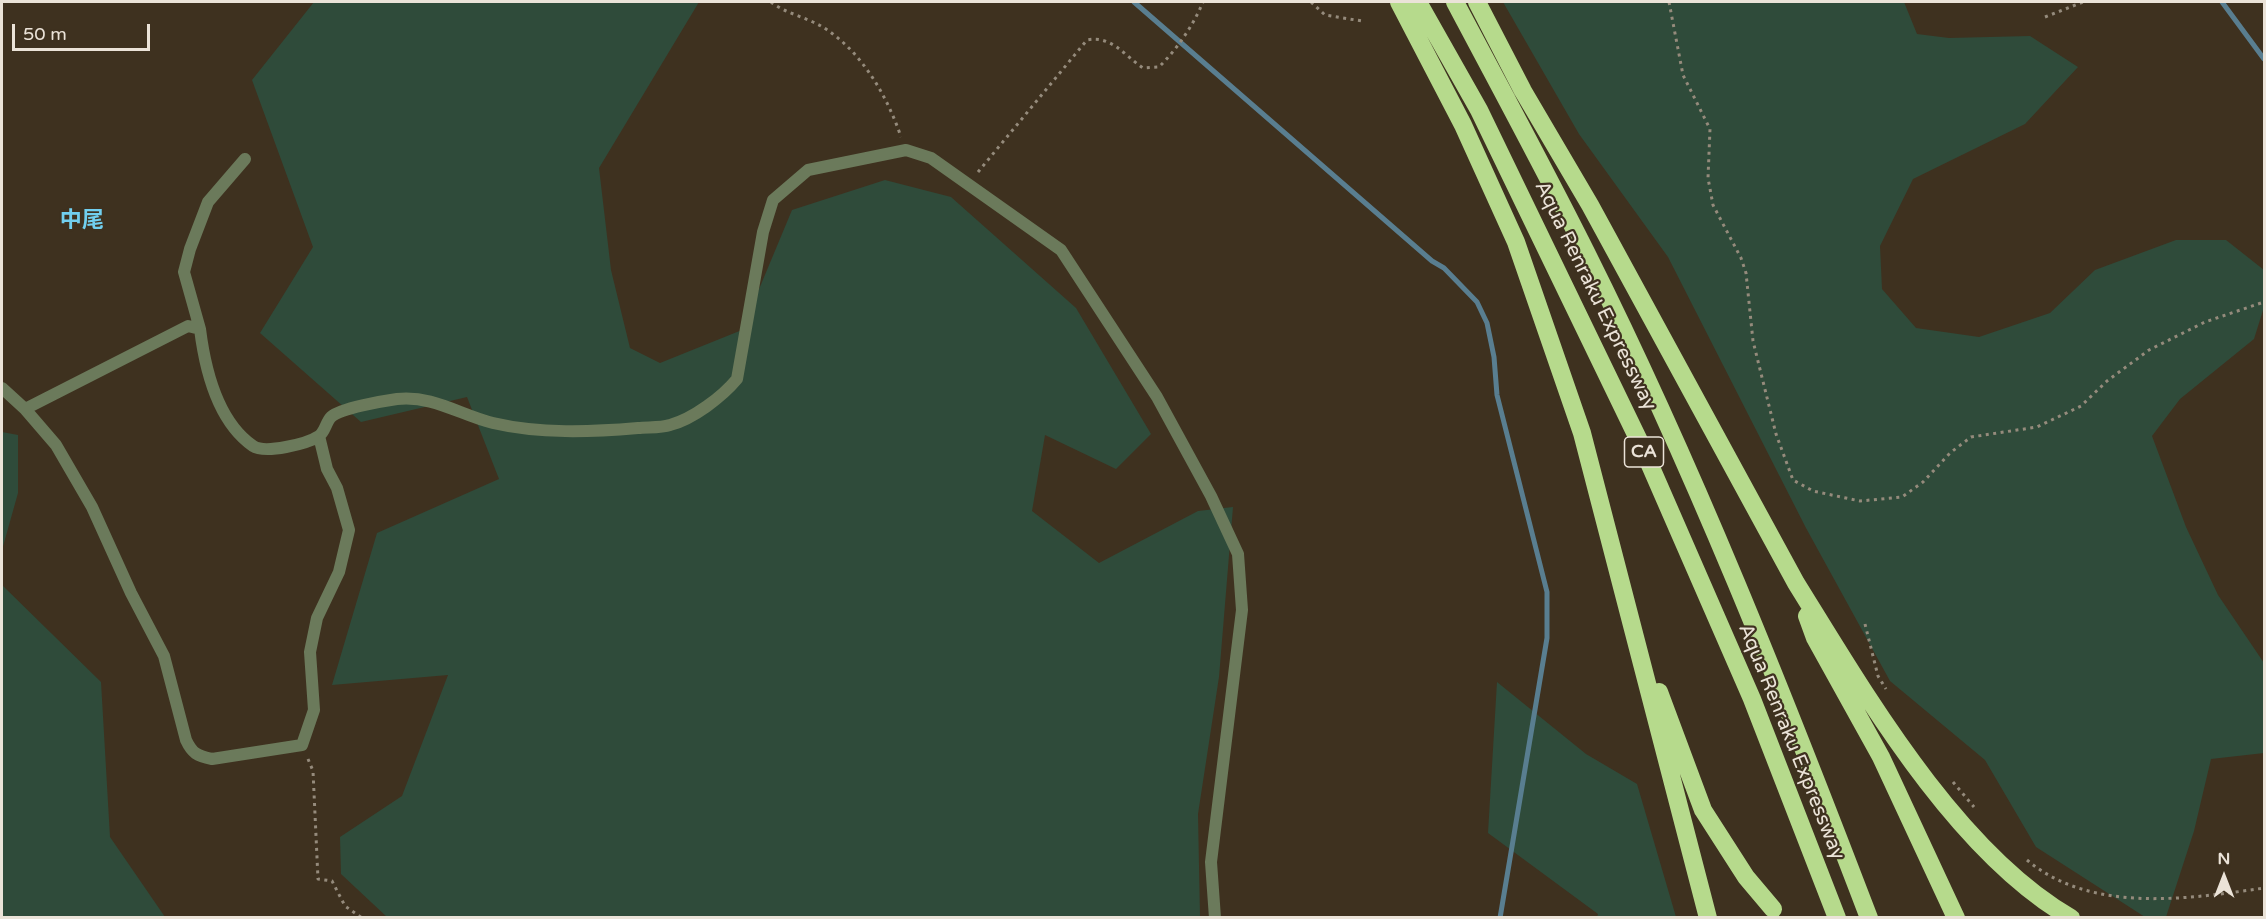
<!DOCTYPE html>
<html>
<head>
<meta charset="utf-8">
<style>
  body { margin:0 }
  #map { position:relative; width:2266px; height:919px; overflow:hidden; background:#3e311f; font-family:"Varela Round",sans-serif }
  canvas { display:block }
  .frame { position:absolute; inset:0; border:3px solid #ebe3d8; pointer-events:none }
  .north { position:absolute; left:2194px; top:847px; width:60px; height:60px; -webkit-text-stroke:4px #3e311f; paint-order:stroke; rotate:0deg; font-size:16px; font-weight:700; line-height:24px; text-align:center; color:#ebe3d8 }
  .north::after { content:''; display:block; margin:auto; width:21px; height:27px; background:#ebe3d8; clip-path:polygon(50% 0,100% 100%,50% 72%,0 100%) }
  .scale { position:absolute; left:12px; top:24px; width:138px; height:27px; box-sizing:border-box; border:3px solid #ebe3d8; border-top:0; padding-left:8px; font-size:18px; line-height:21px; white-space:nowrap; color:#ebe3d8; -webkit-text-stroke:4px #3e311f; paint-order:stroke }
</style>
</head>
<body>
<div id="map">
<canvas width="2266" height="919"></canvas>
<div class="frame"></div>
<div class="north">N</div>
<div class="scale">50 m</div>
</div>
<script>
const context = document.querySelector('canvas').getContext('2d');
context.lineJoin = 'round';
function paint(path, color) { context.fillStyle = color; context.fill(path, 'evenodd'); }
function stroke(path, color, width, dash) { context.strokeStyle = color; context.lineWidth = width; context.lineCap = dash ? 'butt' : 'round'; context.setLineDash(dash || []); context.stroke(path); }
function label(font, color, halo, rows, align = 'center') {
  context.font = font + ' "Varela Round","Noto Sans JP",sans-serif'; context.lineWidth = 4.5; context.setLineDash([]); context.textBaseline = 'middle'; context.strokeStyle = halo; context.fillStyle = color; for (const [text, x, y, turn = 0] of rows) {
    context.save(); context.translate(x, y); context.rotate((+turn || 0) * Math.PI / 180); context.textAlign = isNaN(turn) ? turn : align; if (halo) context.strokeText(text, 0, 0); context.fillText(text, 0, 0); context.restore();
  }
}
const green = new Path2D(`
  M314,2H699L599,168L611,270L630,348L660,363L742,330L792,210L885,180L951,197L1076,308L1151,434L1116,469L1045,435L1032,511L1099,563L1198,511L1233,507L1219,677L1198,814L1200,917H387L341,874L340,837L402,796L448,675L332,685L377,533L499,479L467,397L361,422L260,333L313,247L252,80Z
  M1503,2H1904L1917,34L1949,38L2030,36L2078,67L2025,124L1913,179L1880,246L1882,289L1916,328L1979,337L2050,313L2095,270L2176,240H2226L2264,270V307L2254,339L2180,399L2152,436L2186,527L2218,595L2264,663V753L2211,759L2194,831L2166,917H2145L2036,847L1985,760L1890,681L1806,528L1668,257L1579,134Z
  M2,432L18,435V493L2,550Z
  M2,585L101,682L110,837L165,917H2Z
  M1497,682L1586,754L1637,784L1676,917H1597L1598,914L1488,833Z`);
const stream = new Path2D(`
  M1134,2L1432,261L1444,268L1477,302L1487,323L1494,357L1497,395L1547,592V638L1500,918
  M2222,2L2264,59`);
const path = new Path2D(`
  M771,2C785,13 805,17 821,26C860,49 887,95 901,137
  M1311,2L1325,15L1362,21
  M1669,2L1683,75L1710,129L1708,178L1713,205L1741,258L1746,273L1753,341L1776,434L1793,480L1813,491L1860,501L1902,497L1923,482L1950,453L1971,437L2037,427L2081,406L2107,381L2149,350L2205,322L2264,302
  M2045,17L2083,2
  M978,172L1087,40C1111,35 1124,55 1143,68L1159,67C1177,49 1193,26 1203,2
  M1865,624L1878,676L1886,689
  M308,759L313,771L318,879L332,881L345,906L362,918
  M1953,782L1974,807
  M2027,860C2091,914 2188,899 2264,888`);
const street = new Path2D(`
  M200,329L184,272L190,249L208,202L245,159
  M2,388L25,409L56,445L92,507L131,593L164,656L186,740C192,753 197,756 212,759L302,745L314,710L310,652L317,618L339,572L349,530L337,488L327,469L319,436
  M25,409L188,326L200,329C205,369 217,421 253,446C265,454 307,444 319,436C325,432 326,422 331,417C341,408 383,401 397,399C433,395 460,415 493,423C540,434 591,432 638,428C648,427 661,428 670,425C693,419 722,397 737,379L763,232L773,200L808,170L906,150L931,158L1061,250L1157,397L1211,496L1238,554L1242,610L1211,862L1215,918`);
const highway = new Path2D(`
  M1399,2L1463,125L1516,242L1582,433L1708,918
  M1418,2L1479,110L1643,449L1752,699L1837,918
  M1455,2C1499,85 1544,168 1586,252C1694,468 1783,693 1869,918
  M1477,2L1523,91L1590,205L1796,583C1865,694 1956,852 2071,918
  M1807,616L1815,638L1881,757L1956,918
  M1659,692L1703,810L1746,877L1773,909`);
const shields = [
  [1644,452,39]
];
const shieldNames = [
  ["CA",1644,452]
];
const streetNames = [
  ["Aqua Renraku Expressway",1595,296,64],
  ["Aqua Renraku Expressway",1791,742,68]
];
const quarterNames = [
  ["中尾",82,221]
];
paint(green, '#2f4b3a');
stroke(stream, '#597e90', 5);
stroke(path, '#958b7c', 3, [3, 4.5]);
stroke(street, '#6b7a5b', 12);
stroke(highway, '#b6da8c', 18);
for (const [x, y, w] of shields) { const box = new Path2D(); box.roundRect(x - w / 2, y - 15, w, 30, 4.5); context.fillStyle = '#3e311f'; context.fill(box); stroke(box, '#ebe3d8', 1.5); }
label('bold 18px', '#ebe3d8', null, shieldNames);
label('20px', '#ebe3d8', '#3e311f', streetNames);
label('bold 22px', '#71cfef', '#3e311f', quarterNames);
</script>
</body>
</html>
